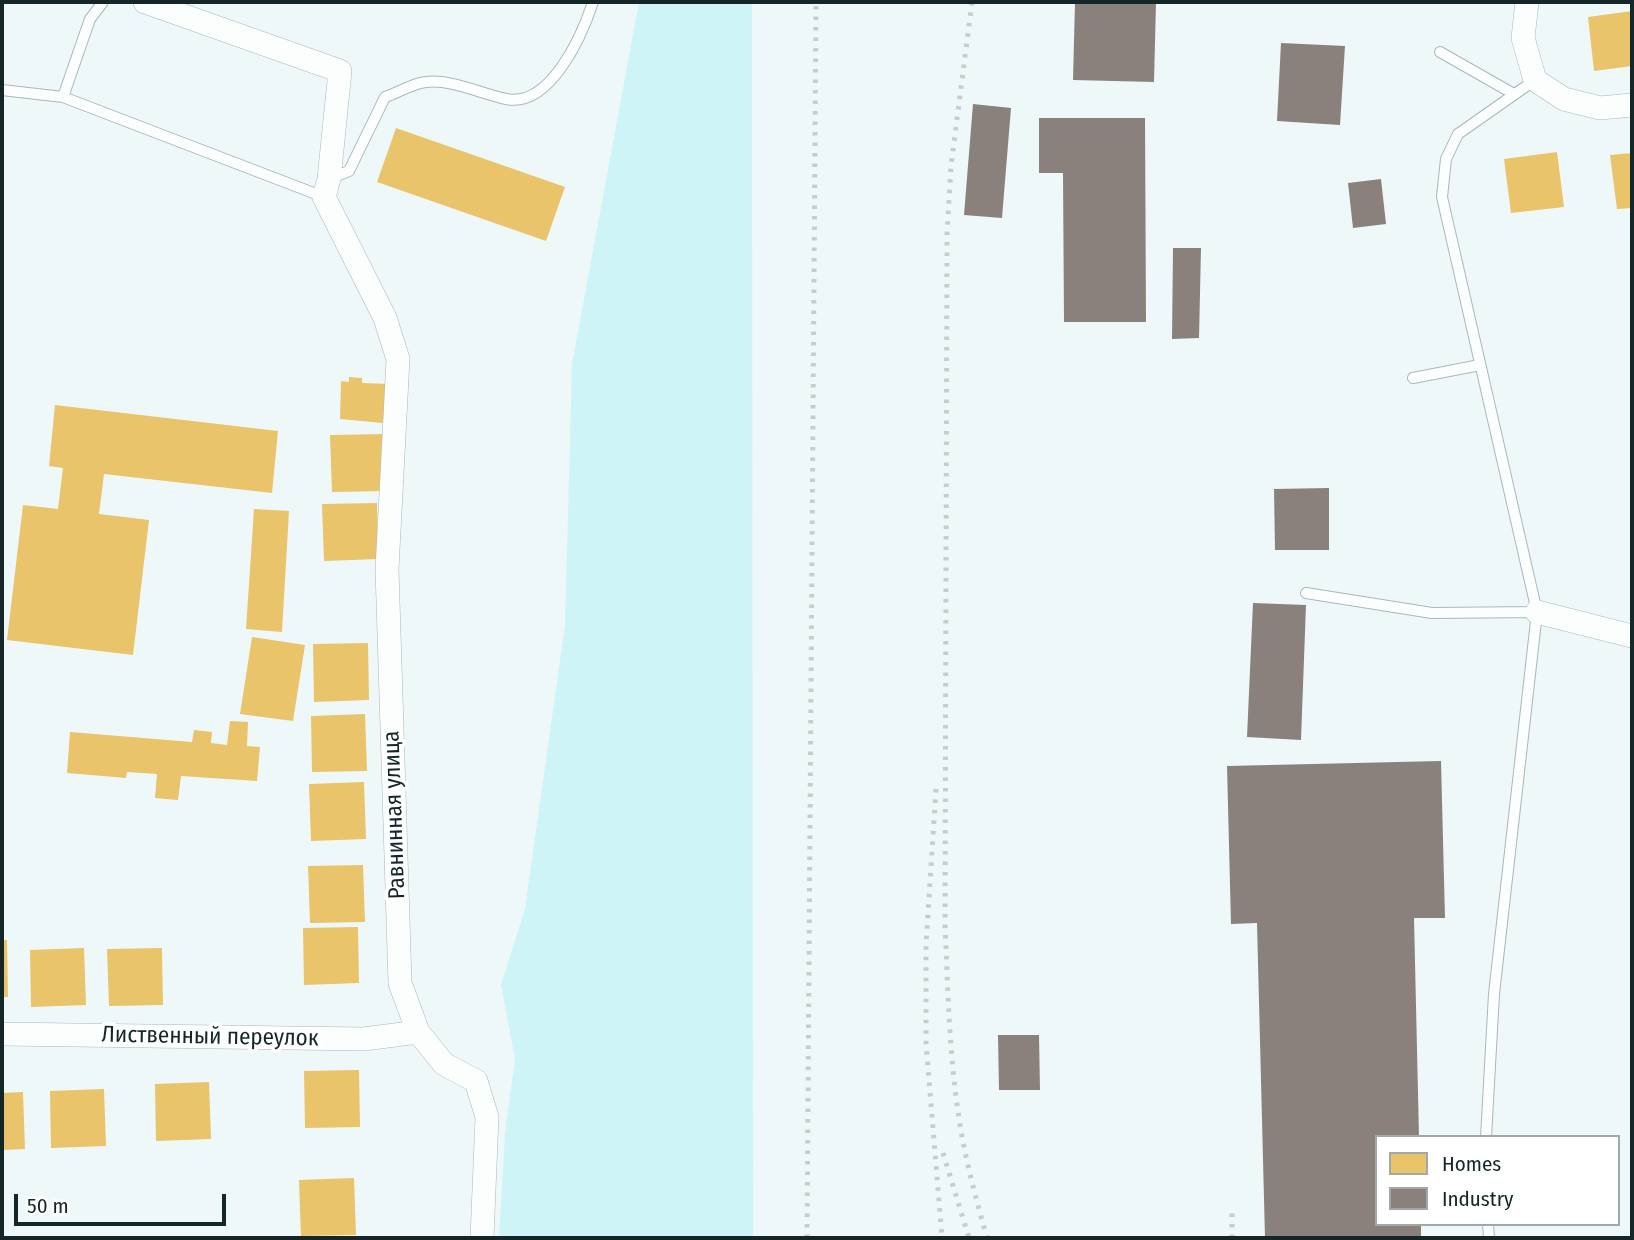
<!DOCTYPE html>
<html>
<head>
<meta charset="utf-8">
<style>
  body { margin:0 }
  #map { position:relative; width:1634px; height:1240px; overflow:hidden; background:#eef8f9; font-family:"Fira Sans Condensed",sans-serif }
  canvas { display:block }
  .frame { position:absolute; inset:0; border:4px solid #142627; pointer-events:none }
  .legend { position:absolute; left:1375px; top:1135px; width:245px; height:91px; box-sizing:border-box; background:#fff; border:2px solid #a1a8a9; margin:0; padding:9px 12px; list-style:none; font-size:21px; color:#142627 }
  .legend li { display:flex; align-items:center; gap:14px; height:35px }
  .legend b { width:35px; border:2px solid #a1a8a9 }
  .scale { position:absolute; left:14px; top:1194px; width:212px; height:32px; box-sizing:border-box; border:4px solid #142627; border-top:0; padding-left:9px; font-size:21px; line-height:24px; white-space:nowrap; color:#142627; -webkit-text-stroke:5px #fff; paint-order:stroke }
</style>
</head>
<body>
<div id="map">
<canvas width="1634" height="1240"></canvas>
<div class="frame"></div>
<ul class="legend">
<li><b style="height:19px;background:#e9c46a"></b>Homes</li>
<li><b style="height:19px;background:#8a817c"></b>Industry</li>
</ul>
<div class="scale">50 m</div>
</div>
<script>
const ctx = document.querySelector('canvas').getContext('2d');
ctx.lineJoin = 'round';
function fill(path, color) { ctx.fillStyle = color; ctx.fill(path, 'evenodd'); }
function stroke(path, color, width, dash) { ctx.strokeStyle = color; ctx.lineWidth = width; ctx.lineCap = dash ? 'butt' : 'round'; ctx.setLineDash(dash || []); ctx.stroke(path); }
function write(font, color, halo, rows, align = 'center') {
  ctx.font = font + ' "Fira Sans Condensed",sans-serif'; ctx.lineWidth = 7; ctx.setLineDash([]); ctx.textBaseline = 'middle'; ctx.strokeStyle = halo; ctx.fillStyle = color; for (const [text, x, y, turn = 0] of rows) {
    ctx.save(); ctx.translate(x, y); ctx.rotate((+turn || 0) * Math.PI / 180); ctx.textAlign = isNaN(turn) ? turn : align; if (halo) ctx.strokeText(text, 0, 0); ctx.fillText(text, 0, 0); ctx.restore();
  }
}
fill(new Path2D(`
  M639,2H752L753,1238H499L505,1134L515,1059L501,985L525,909L565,625L572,364Z`), '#cef4f7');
fill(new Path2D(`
  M1632,11V66L1594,71L1588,17Z
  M396,128L565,187L546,241L377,182Z
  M1557,152L1564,207L1511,213L1504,159Z
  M1632,153V208L1617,209L1610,155Z
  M349,377L362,378V383L389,384L383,423L340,419L341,381L349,382Z
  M55,405L278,431L272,493L104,474L99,514L149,520L133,655L7,640L23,505L58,509L63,468L49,466Z
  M385,434L387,491L332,492L330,435Z
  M377,503L378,559L324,561L322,504Z
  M254,509L289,511L282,632L246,629Z
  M252,637L305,645L293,721L240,714Z
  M368,643L369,700L314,702L313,644Z
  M365,714L367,771L312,772L311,716Z
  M230,721L248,722L247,746L260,747L257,781L181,776L178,800L155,798L157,774L127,772L126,778L67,773L70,732L192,742L194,730L212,732L211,743L227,745Z
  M364,782L366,839L311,841L309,784Z
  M363,865L365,922L310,923L308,866Z
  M358,927L359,983L304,985L303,928Z
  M2,940H7L8,997H2Z
  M84,948L86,1005L31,1007L30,950Z
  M162,948L163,1005L109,1006L107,949Z
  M359,1070L360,1127L305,1128L304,1071Z
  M209,1082L211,1139L156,1141L155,1084Z
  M104,1089L106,1146L51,1148L50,1091Z
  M23,1092L25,1149L2,1150V1093Z
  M354,1178L356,1235L301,1236L299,1180Z`), '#e9c46a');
fill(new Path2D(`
  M1075,2H1156L1154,82L1073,80Z
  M1281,43L1345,46L1340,125L1277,121Z
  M973,104L1011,108L1002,218L964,215Z
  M1039,118H1145L1146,322H1064L1063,173H1039Z
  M1381,179L1386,224L1353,228L1348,183Z
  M1173,248H1201L1199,338L1172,339Z
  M1329,488V550H1275L1274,489Z
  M1253,603L1306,605L1301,740L1247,737Z
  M1441,761L1445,918H1414L1419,1137H1377V1224H1421V1238H1265L1257,923L1231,924L1227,766Z
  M998,1035H1039L1040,1090H999Z`), '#8a817c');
const service = new Path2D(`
  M1440,52L1514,94
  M2,90L63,97L324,197
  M63,97L90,19L103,2
  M329,179L349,171L385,97C398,93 413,83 426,82C452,79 481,94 506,99C550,108 582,36 593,2
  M1413,378L1480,365
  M1306,593L1432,613L1537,612
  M1486,1137L1494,994L1537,612L1442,197L1446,159L1458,134L1535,80
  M1488,1224L1489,1238`);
const minor = new Path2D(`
  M145,2L340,71L329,179L324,197L385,318L398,359L387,569L400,983L418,1032L444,1064L476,1081L487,1117L482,1238
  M1527,2L1523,38L1535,80L1564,99L1600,108L1632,105
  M1537,612L1632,636
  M2,1034L364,1039L418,1032`);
stroke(service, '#abb7b8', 12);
stroke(minor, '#abb7b8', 24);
stroke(service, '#fcfefe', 10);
stroke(minor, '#fcfefe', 23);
stroke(new Path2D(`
  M972,2L951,166L947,234L945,925C948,989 949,1054 959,1118C965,1159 976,1199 987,1238
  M936,789L926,944V1043L942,1238
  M943,1153L969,1238
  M807,1238L816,2
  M1232,1238V1213`), '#c9cccc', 5, [3.5, 7]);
write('23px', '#142627', '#fff', [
  ["Равнинная улица",395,815,-92],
  ["Лиственный переулок",210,1037,1]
]);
</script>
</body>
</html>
